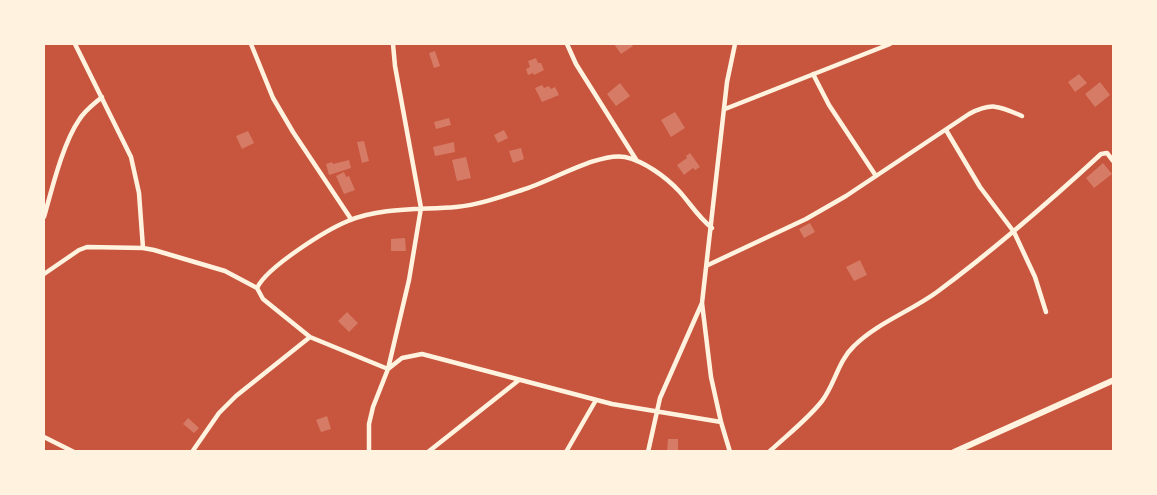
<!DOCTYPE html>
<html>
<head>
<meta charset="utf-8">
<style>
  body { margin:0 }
  #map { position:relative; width:1157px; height:495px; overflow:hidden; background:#c8553d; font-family:Manrope,sans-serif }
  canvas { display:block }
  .frame { position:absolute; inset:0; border:45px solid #fff3e0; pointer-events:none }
</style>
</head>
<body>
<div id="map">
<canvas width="1157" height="495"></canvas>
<div class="frame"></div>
</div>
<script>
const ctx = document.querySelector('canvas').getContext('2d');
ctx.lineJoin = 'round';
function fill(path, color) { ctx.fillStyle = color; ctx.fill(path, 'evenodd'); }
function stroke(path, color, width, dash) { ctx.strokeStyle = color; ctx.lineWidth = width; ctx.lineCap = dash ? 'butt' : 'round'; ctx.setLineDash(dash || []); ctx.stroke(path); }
fill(new Path2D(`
  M614,44H631L633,46L621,54Z
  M435,51L440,66L434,68L429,53Z
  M536,58L538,63H541L544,70L534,75L533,73L528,75L526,69L530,67L528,61Z
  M1079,74L1087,83L1075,92L1068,82Z
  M1100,82L1110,95L1095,107L1085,94Z
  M620,83L630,96L616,106L607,94Z
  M542,85L544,88L549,86L551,89L555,87L559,95L542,102L535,88Z
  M675,112L685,128L671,137L661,120Z
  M449,118L451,125L436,129L434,122Z
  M504,130L508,138L498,143L494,135Z
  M248,131L254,143L242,149L236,136Z
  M364,141L369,161L362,163L357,142Z
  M454,142L455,152L435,156L433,147Z
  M521,148L524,159L513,163L509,151Z
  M690,153L700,167L695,170L693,168L684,175L677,165L687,158L686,156Z
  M466,157L471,178L457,181L452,160Z
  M349,160L351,168L329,175L326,164L332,162L333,164Z
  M1103,163L1112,174L1094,188L1086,178Z
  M344,172L346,177L349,176L355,190L344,194L336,176Z
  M810,223L815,232L804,238L799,229Z
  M405,238L406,251H391V239Z
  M860,260L867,275L854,281L846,267Z
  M347,312L358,323L349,332L338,321Z
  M327,416L331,429L321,432L316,420Z
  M188,418L199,428L194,433L183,424Z
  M668,439H678V452H667Z`), '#d67c66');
stroke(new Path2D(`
  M75,44L131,157L139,193L143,248
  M251,44L273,98L293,132L351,219
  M567,44L576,64L637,161
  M813,74L829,105L876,176
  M725,109L890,44
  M946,130L980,187L1014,232L1035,277L1046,312
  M44,217C52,189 63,143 79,120C85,110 94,104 102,97
  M712,228C698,217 690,203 679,191C666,177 644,161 625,157C598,152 550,182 522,190C501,197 478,205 456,207C421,210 381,207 348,221C326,230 267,267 257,288L263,299L310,337L388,369L402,358L422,354L612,404L721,422
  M708,265L806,219L846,196L969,114C992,102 999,106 1022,116
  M44,274L79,250L87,247L143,248L154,250L225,271L257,288
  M44,437L74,452
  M192,452L219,413L236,396L310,337
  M369,452V424L373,407L388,369L409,280L421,208L395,66L393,44
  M428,452L519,380
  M566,452L596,400
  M648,452L660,398L702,303
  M730,452L721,422L711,377L702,303L727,82L735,44
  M769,452C787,435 807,420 822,401C835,384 838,361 854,346C877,323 911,311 937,292C995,249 1048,203 1101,154L1107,153L1114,162`), '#fff3e0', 4.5);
stroke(new Path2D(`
  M954,452L1114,380`), '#fff3e0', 6);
</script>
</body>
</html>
